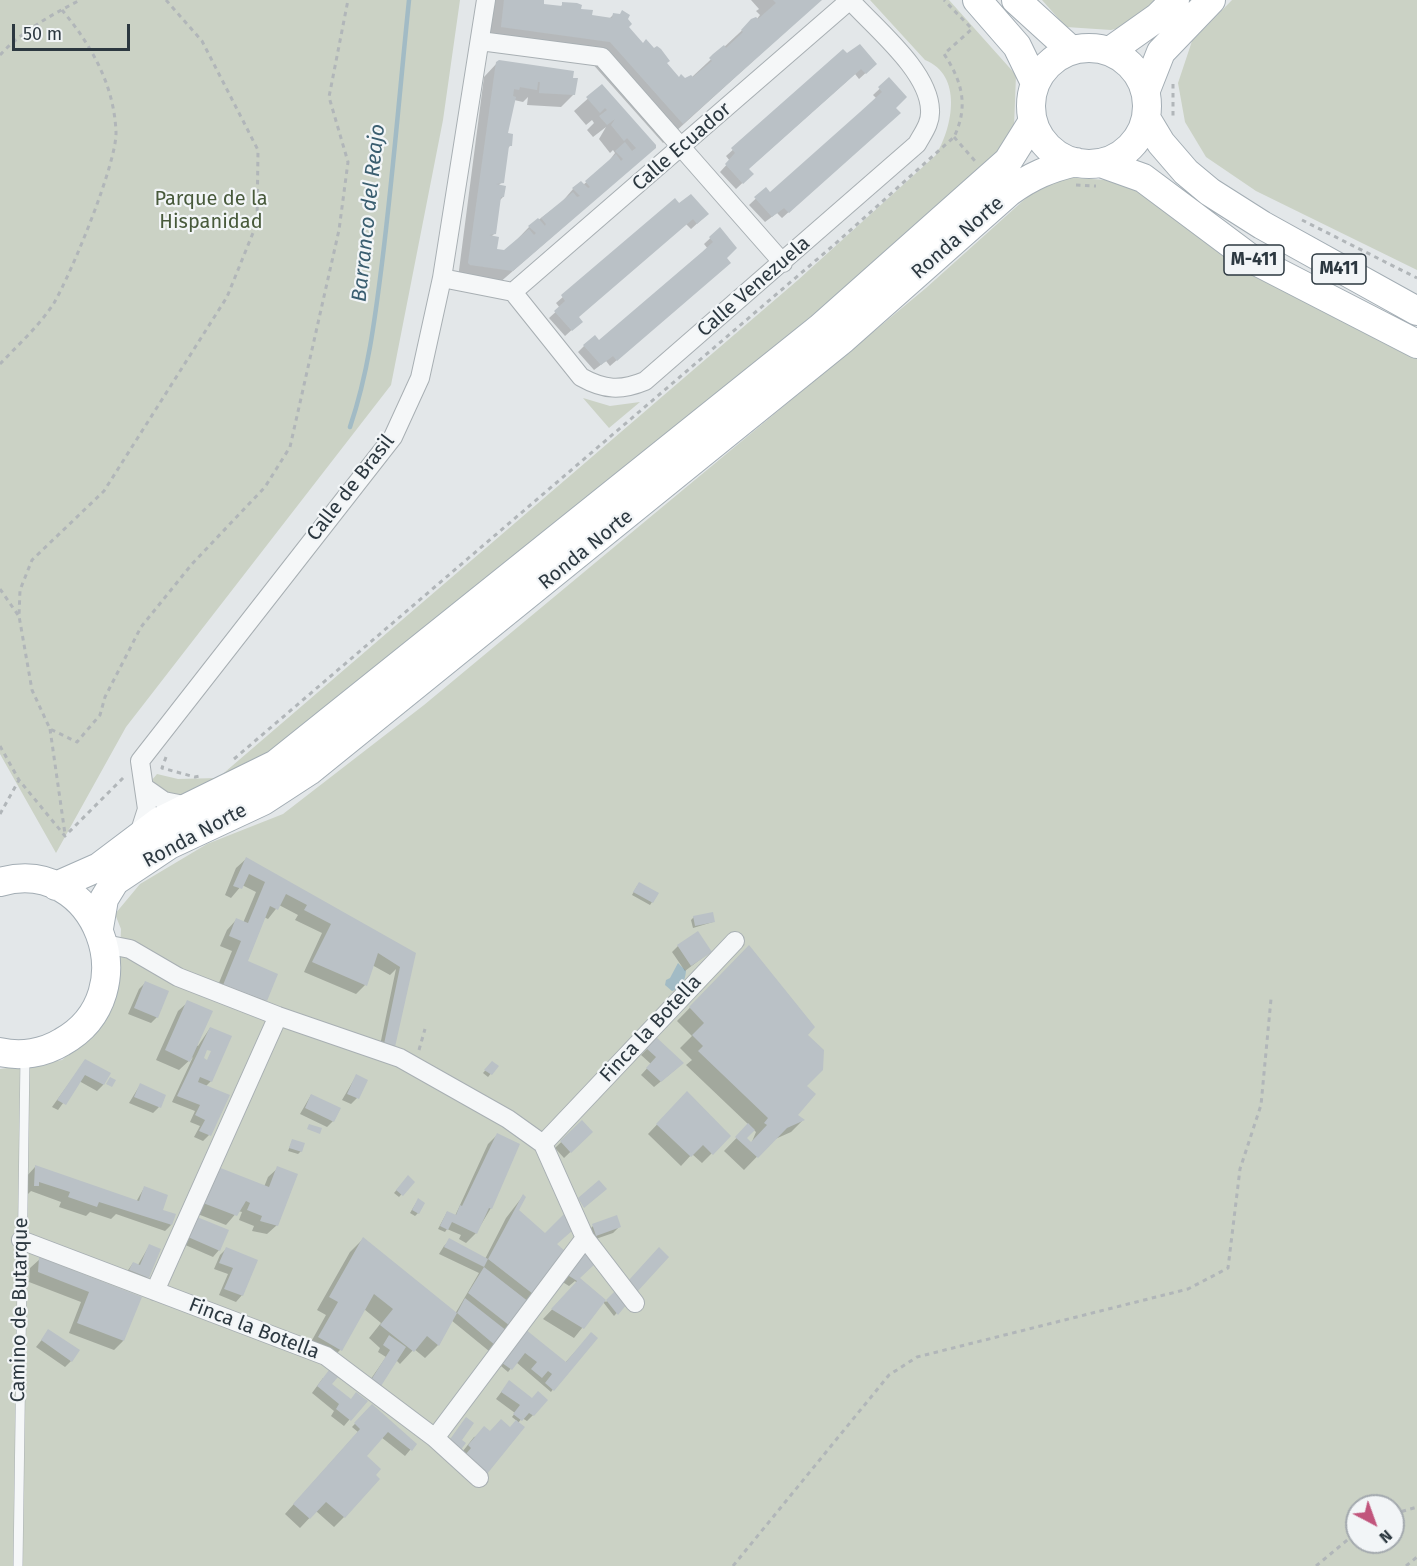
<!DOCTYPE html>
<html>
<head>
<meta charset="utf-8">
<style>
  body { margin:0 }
  #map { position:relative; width:1417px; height:1566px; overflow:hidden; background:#e3e7e9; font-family:"Fira Sans",sans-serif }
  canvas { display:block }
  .north { position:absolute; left:1345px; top:1494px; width:60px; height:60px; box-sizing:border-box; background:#f2f5f7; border:2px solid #a3a9ae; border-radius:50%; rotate:139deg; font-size:16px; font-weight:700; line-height:24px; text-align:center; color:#2c3840 }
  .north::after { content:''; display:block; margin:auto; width:21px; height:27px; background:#c1557c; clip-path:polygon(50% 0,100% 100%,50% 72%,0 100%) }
  .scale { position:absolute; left:12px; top:24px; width:118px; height:27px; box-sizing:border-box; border:3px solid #2c3840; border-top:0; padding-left:8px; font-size:18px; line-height:21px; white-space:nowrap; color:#2c3840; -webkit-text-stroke:4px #f2f5f7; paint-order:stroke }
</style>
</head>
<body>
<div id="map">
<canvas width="1417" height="1566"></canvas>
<div class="north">N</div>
<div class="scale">50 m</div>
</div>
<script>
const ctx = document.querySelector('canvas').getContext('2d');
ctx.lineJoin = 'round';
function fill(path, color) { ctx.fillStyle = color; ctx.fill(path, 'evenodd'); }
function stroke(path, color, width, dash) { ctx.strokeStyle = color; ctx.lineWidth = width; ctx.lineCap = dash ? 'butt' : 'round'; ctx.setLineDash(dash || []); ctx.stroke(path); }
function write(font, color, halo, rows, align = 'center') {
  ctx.font = font + ' "Fira Sans",sans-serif'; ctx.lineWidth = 4.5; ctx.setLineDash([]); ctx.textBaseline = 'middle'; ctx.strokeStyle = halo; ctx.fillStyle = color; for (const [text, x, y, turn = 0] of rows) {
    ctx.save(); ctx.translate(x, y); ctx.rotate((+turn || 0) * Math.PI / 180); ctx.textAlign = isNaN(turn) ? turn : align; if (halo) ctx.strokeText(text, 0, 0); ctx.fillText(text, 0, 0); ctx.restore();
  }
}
fill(new Path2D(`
  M0,0H460L443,120L391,385L126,727L56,853L0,754Z
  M870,0H949L1016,75L1014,127L999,153L845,289L269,755L182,796C169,795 159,791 152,780L157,774L178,779L218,778L798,280L936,155C953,127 963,75 925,60Z
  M1042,0H1158L1127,26L1111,30L1066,27Z
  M1232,0H1417V270L1256,191L1206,157L1185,122L1178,83L1192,41Z
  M1063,177L1120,181L1417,356V1566H0V1069L62,1060L107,1017L119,979L121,929L115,914L140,884L207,844L283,814L424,705L926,288L1045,181ZM1357,1506H1393V1542H1357Z
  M583,398L610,406L640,402L609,428Z`), '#cbd2c5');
fill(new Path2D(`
  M678,963L686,971C685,981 682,988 672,991L665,985L666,980L670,978Z`), '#a2bbc5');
fill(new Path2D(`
  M488,0H541L542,5L560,7L563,4L590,16L609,19L613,15L642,45L665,63L678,79L684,80L692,77L752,21L756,20L760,15L756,11L759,9L751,0H820L663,143L590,61L482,46Z
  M843,51L869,70L859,79L855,74L748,169L752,174L736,189L720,172L730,161L726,156Z
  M497,63L574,94L561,107L527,105L528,97L523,102L514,100L506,135L510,146L507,149L502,182L498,186L503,197L500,200L495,233L491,237L495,250L505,252L529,227L561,203L573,189L581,183L583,185L605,166L615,153L613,150L610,153L599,139L606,127L593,137L587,130L594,123L592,120L586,125L574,111L602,86L655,147L498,284L458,278L484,77Z
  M889,80L894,108L893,119L782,218L777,213L765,222L749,205L765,190L770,195L877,99L873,95Z
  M675,200L701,220L691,229L686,224L577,317L575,327L565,336L549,318L560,308L556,303Z
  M720,229L725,258L723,269L610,366L606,361L594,370L578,352L584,346L599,342L708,249L704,244Z
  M246,859L409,952L394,1046L379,1050L396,969L390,975L372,965L365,985L356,994L304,972L322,933L295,920L298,915L279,905L268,919L264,917L246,962L266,1000L260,1006L214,995L232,951L220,946L227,930L236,920L243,923L256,892L242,885L231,898L225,895L236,868Z
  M637,886L652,902L650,905L632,895Z
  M694,917L713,922L693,928L691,920Z
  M678,946L710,952L685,971L672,952Z
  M749,947L806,1035L805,1086L796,1115L803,1120L791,1132L773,1140L744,1170L724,1151L749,1125L686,1065L692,1060L680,1048L692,1036L677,1021ZM753,1129L756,1132L751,1144L745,1138Z
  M145,983L157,1017L151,1023L128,1014L139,989Z
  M188,1002L196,1045L198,1046L210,1028L230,1037L211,1081L205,1087L228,1096L209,1135L203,1141L194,1137L200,1126L190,1122L195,1111L172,1102L193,1057L179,1070L156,1060L178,1011ZM207,1047L213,1050L208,1062L202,1059Z
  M657,1039L676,1069L654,1087L641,1075L651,1064L641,1055Z
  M85,1061L109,1073L103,1085L97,1091L79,1081L58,1110L52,1107Z
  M492,1063L497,1066L488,1077L483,1073Z
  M356,1076L357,1098L351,1104L342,1100Z
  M140,1085L159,1107L153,1113L129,1103Z
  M687,1093L729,1136L702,1163L692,1154L681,1166L648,1134Z
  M311,1095L333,1121L327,1127L300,1114Z
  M582,1122L591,1132L564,1158L555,1148Z
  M497,1135L491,1208L476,1233L466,1243L459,1239L461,1235L447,1229L445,1232L438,1229L447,1212L455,1216L488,1144Z
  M292,1141L301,1151L298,1154L288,1151Z
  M35,1167L136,1202L144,1188L171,1225L165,1231L116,1214L111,1219L90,1212L86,1216L59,1207L61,1202L31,1191L27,1195L26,1177Z
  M278,1168L277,1225L267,1234L252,1231L254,1226L239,1220L242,1212L238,1211L226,1225L195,1213L208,1179L264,1187L268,1177Z
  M408,1177L413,1182L399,1197L394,1193Z
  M523,1196L517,1210L555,1244L532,1293L489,1351L451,1320L438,1345L425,1358L414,1349L400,1364L396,1360L366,1386L386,1357L378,1352L380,1348L369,1338L381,1323L364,1309L340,1350L327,1363L306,1351L326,1315L317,1310L350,1252L363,1239L455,1314L479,1273L439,1254L444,1246L450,1240L485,1259L506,1218Z
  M416,1203L418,1213L415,1216L410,1213Z
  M192,1225L219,1250L213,1257L183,1244Z
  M593,1226L619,1227L613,1233L590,1241L587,1232Z
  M149,1246L148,1277L142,1283L124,1276L133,1263L138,1265Z
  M226,1249L256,1261L242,1295L236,1302L219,1295L228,1274L214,1269L220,1255Z
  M578,1258V1278L606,1302L616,1292L625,1304L614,1316L603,1302L574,1338L543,1319L577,1283L575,1281L569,1286L561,1281Z
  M40,1259L140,1298L123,1341L114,1350L69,1333L81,1302L29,1282L30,1268Z
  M49,1331L71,1361L65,1367L36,1347Z
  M591,1334L551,1392L516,1362L508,1372L501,1366L516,1341L565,1363Z
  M323,1378L350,1400L365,1401L344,1426L331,1416L334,1411L312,1393Z
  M509,1382L533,1415L527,1421L522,1418L518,1423L486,1472L463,1451L474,1437L510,1428L517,1421L512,1417L515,1413L496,1399Z
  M372,1406L415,1444L405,1456L381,1437L365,1456L378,1479L344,1517L334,1527L316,1511L300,1528L285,1514L358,1432L352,1427Z`), '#0003');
stroke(new Path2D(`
  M350,427C368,374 375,319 382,263C393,175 400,88 409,0`), '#a2bbc5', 4.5);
fill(new Path2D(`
  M504,0H544V4L562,6V2L577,3L582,5L581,9L593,10L592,15L612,18L613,13L620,14L622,10L630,15L628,19L632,24L629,27L643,43L646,39L654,48L657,46L661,49L670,61L667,63L679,77L681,74L685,78L691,75L693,77L712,61L709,58L713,54L724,45L726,48L743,32L741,30L751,19L756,17L758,19L776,3L773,0H822L683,124L610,42L501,27Z
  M860,44L877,64L866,74L861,69L749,169L754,174L743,184L725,164L735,153L731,148L843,49L847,53Z
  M499,60L574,71L573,78H578L575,95L539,93L540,82H538L537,90L520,87L519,90L514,89L513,96L516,97L508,133L513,134L512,146H509L504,183L496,184L506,186L504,197H501L496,234L489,235L499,237L497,249L504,250L529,229L534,235L536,233L528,226L538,218L545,226L546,224L541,218L573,192L577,197L580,196L572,188L581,181L588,188L590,187L585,181L616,154L621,161L623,159L615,151L625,142L632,151L636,148L627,138L624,141L611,125L615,119L607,125L599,116L607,110L605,108L600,113L586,97L602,84L656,145V148L513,271L470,265L468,263L496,62Z
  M889,77L907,97L896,108L901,113L789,213L784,208L772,217L754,197L766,187L770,192L860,112L882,92L878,87Z
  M691,194L709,214L697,224L693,219L579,317L583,322L572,331L554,311L565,301L561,295L675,198L679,203Z
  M720,227L737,248L727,258L731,263L617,361L613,356L601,365L583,345L595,335L599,340L702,252L713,242L709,237Z
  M246,857L416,953L395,1047L384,1044L400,967L378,953L367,986L312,962L331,924L304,910L307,905L286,894L278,910L270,906L248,961L278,974L267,1001L223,985L241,941L229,936L236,918L248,923L265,882L249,874L242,889L233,886Z
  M639,882L659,893L653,903L633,892Z
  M713,912L715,922L695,926L693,916Z
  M698,931L712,952L691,966L677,945Z
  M749,945L815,1027L808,1035L824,1050L823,1070L807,1086L816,1094L798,1115L805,1120L787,1128L758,1158L735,1137L748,1123L755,1130L747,1138L751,1142L767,1125L764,1123L768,1118L698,1051L703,1046L692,1035L704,1023L689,1007Z
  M145,981L169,991L158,1018L134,1008Z
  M187,1000L213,1011L190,1062L165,1050Z
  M210,1027L232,1036L212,1082L200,1077L198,1082L230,1095L211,1136L199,1131L205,1120L195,1115L200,1105L177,1096ZM207,1050L211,1051L207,1060L204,1058Z
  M656,1037L684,1063L661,1082L646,1068L656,1057L646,1048Z
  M85,1059L111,1073L104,1085L85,1075L66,1105L57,1100Z
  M492,1061L499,1066L492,1075L484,1070Z
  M356,1074L368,1080L359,1099L347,1094Z
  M110,1077L116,1080L112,1087L106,1084Z
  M140,1083L166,1095L161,1108L134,1097Z
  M687,1091L731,1136L713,1155L703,1145L691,1157L656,1124Z
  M311,1094L341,1108L334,1122L305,1108Z
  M582,1120L593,1132L571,1153L560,1141Z
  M309,1124L322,1128L320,1134L307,1129Z
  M497,1133L520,1144L492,1209L489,1208L477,1234L452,1222L448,1230L440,1226L447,1211L456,1215L460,1205L462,1206Z
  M292,1139L305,1143L302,1152L289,1148Z
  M35,1165L139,1201L144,1186L168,1195L163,1210L176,1214L172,1225L99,1202L97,1207L68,1197L70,1192L39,1182V1186H34Z
  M277,1166L298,1174L278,1226L260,1221L262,1216L247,1210L250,1203L246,1201L237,1216L203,1203L218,1167L269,1187Z
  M408,1175L415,1182L403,1196L396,1190Z
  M599,1180L607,1189L584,1208L578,1198Z
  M523,1194L526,1197L519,1210L545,1233L565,1213L573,1230L557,1244L565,1251L533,1294L488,1259Z
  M418,1198L425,1203L419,1214L412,1210Z
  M617,1215L621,1227L596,1236L592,1224Z
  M197,1217L229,1230L220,1251L188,1237Z
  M363,1237L457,1313L439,1346L427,1336L414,1352L380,1325L393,1309L374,1294L342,1351L318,1337L338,1302L329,1297Z
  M449,1238L488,1259L484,1267L444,1247Z
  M149,1244L161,1249L149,1278L129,1270L133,1262L140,1265Z
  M226,1247L258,1260L243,1296L224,1289L233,1268L219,1263Z
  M659,1247L669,1257L637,1292L629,1280Z
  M583,1250L595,1264L580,1278L606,1300L616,1290L627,1304L618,1315L606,1300L584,1329L551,1309L577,1281L566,1274Z
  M39,1257L142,1297L124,1341L77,1323L89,1292L38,1272Z
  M484,1267L529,1302L510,1326L468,1293Z
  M465,1298L507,1331L496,1346L457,1313Z
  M48,1329L80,1350L72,1362L41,1340Z
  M525,1329L566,1362L591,1332L598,1338L554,1391L545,1383L552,1374L548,1371L542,1378L531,1369L537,1362L525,1353L512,1370L502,1363Z
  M389,1335L406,1347L381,1386L371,1380L390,1350L383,1345Z
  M329,1370L338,1377L332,1384L351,1399L356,1392L368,1401L351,1421L336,1409L339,1404L317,1386Z
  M509,1380L532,1398L538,1391L548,1400L534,1416L529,1413L522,1421L513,1414L520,1405L501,1392Z
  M372,1404L417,1444L412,1451L388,1432L367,1456L381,1469L376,1475L380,1479L345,1518L326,1502L310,1519L293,1504L360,1429L354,1423Z
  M466,1417L474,1423L462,1440L466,1443L460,1451L448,1442Z
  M501,1419L510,1427L516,1420L525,1427L487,1474L465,1455L471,1448L468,1445L484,1426L490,1431Z`), '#bac1c6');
const lane = new Path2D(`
  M18,1566L25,1057`);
const street = new Path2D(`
  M480,41L602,57L783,263
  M442,278L513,292L581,377C604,390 621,391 645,381L917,144C923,133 931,123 930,110C929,71 875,28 850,0
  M513,292L850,0
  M144,787L164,801L189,806
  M138,837L147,809L140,761L393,437L420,378L442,278L486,0
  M105,944L130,949L178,977L278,1016L400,1058L508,1119L543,1144L585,1238L635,1303
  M543,1144L735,941
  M21,1240L326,1356L435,1438L479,1478
  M155,1291L278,1016
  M435,1438L585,1238`);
const primary = new Path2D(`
  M977,0L1017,46L1035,83
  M1016,0L1071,50
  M1031 106a58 58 0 1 1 116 0a58 58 0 1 1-116 0Z
  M1110,51L1158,17L1175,0
  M1146,90L1161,52L1211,0
  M1146,118L1161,143L1186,172L1210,192L1262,225L1417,311
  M1101,163L1143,178L1250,258L1417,344
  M0,882C96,854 149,994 62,1042C44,1053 21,1057 0,1052
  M56,886L99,867L160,821L276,764L820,328L1008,161L1033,121
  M99,928L104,899L115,881L169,845L263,801L309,771L843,339L1009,192C1031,176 1050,168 1076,162`);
stroke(lane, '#a8afb3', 10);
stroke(street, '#a8afb3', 20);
stroke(primary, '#a3adb4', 30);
stroke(new Path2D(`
  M166,0L202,41L258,150L257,223L227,297L104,491L32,560L20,590L19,616L32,690L50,729L77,742L100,715L105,697L141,627L192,564L265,487L290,447L339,230L348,162L329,97L348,0
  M0,55C23,30 50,16 80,0
  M1173,84V120
  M954,137L975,161
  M1076,185L1096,186
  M1302,220L1417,278
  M0,364C18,345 40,325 54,303C71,274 117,163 116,132C114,84 91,45 62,10
  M0,589L18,615
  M50,729L65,834
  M0,746L19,780L65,836L126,775
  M166,757L162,768L195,777L200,776
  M234,759L835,244L954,137C969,106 962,81 944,54L972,29L944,0
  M0,814L19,780
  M419,1050L425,1029
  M1393,1514L1417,1507
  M733,1566L889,1375L917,1357L1188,1289L1228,1268L1240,1169L1261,1105L1271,999
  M1316,1566L1357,1532
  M1406,1566L1417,1557`), '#b1b6b9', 3, [4.5, 4.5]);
stroke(lane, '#f5f7f8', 9);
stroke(street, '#f5f7f8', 18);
stroke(primary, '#fff', 28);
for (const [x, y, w] of [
  [1254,260,60],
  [1339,269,54]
]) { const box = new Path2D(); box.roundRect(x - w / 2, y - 15, w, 30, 4.5); ctx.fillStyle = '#f2f5f7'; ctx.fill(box); stroke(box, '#2c3840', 1.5); }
write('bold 18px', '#2c3840', null, [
  ["M-411",1254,260],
  ["M411",1339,269]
]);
write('20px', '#2c3840', '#f2f5f7', [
  ["Calle Ecuador",682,147,-41],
  ["Ronda Norte",958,238,-41],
  ["Calle Venezuela",754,287,-41],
  ["Calle de Brasil",351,488,-52],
  ["Ronda Norte",586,550,-39],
  ["Ronda Norte",195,836,-28],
  ["Finca la Botella",651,1029,-47],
  ["Camino de Butarque",20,1310,-89],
  ["Finca la Botella",254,1329,21]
]);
write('20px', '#485a3b', '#f2f5f7', [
  ["Parque de la",211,199],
  ["Hispanidad",211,222]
]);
write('italic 21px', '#3a5e70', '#f2f5f7', [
  ["Barranco del Reajo",369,213,-84]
]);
</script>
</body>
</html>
